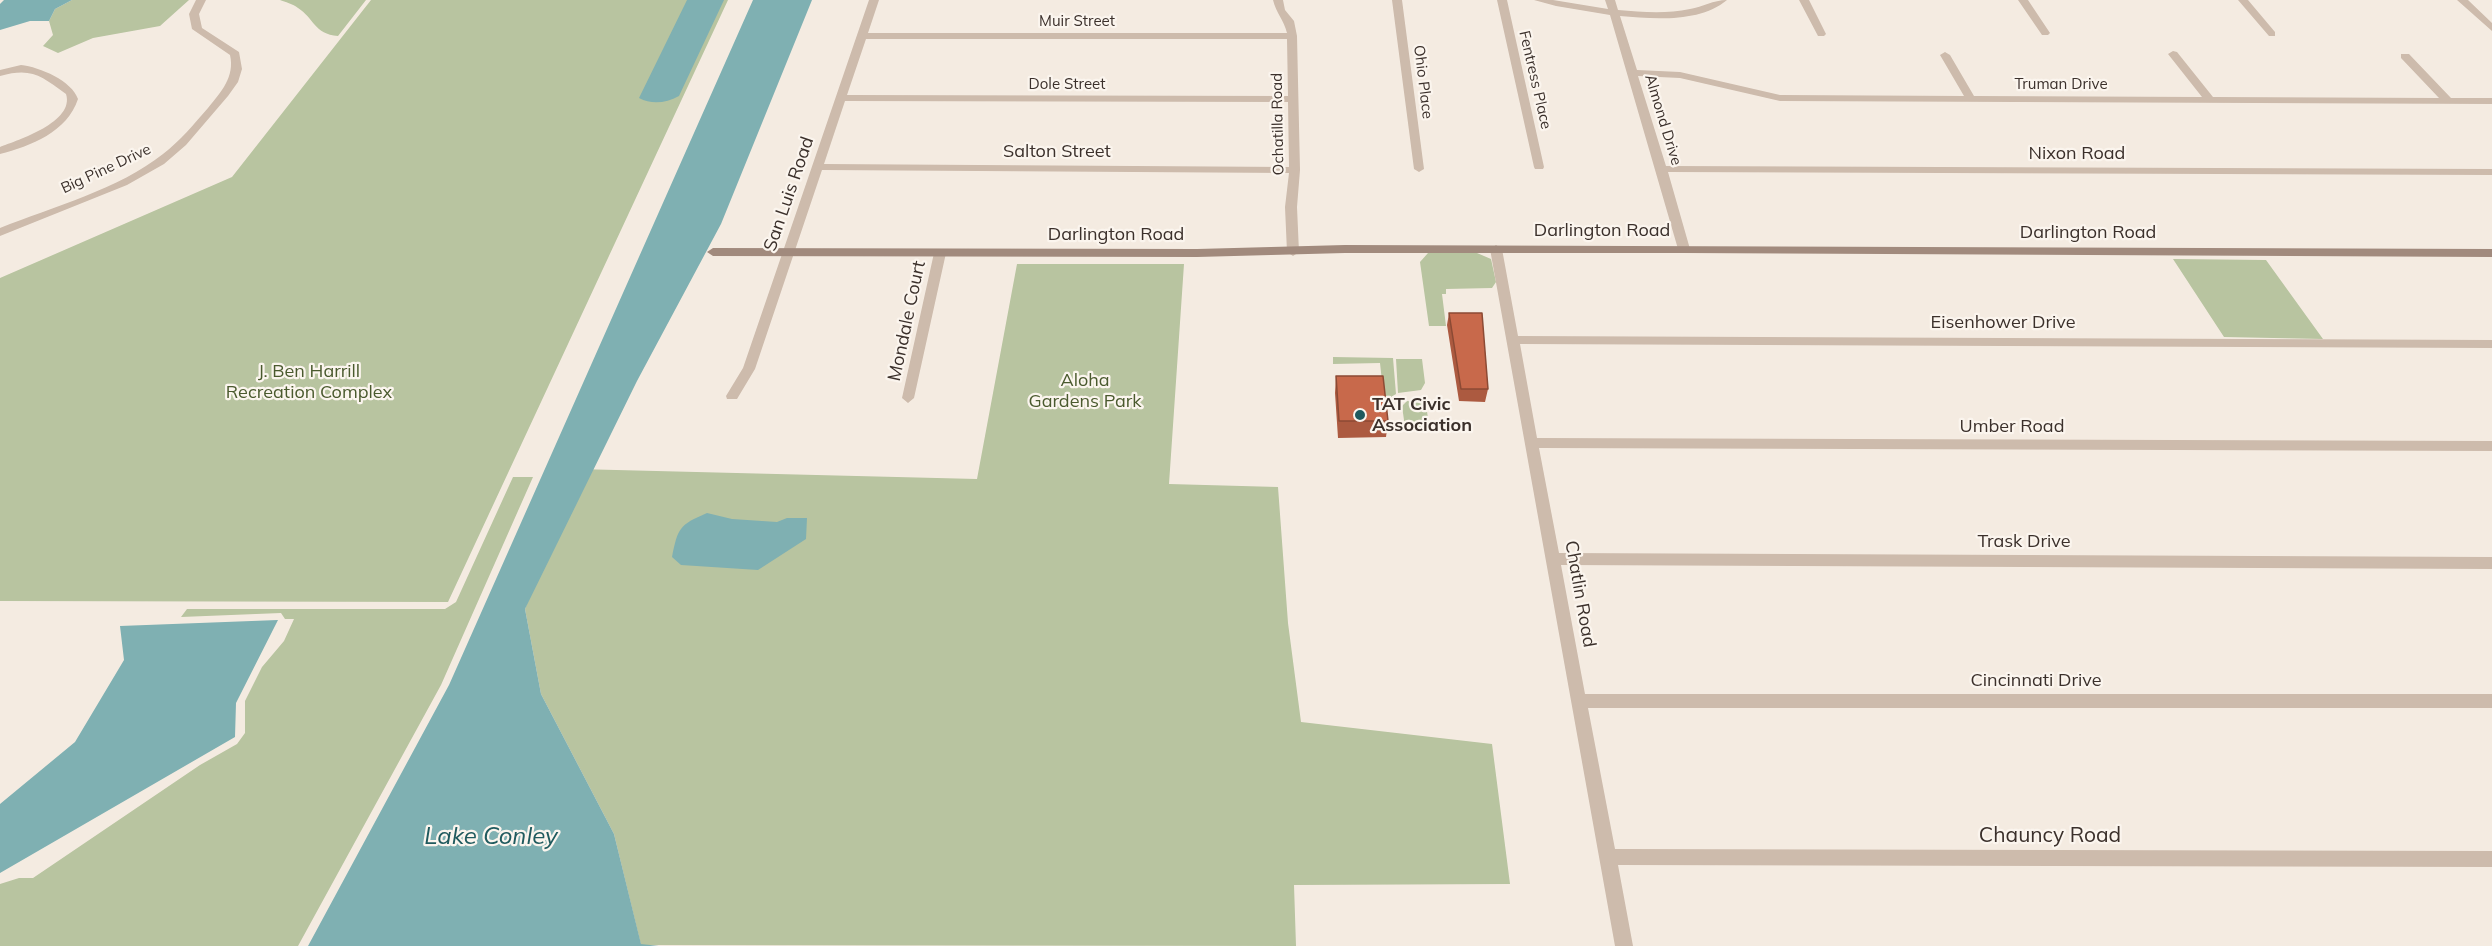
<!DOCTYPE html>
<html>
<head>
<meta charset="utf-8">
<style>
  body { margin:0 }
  canvas { display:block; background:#f4ebe1 }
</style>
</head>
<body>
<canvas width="2492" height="946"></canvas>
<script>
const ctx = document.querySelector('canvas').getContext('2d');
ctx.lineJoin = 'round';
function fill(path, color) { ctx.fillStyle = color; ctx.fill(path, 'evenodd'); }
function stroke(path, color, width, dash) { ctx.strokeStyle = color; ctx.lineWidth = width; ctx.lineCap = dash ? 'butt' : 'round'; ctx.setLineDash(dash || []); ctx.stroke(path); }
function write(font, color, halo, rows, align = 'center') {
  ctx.font = font + ' Mulish,sans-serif'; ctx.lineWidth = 4.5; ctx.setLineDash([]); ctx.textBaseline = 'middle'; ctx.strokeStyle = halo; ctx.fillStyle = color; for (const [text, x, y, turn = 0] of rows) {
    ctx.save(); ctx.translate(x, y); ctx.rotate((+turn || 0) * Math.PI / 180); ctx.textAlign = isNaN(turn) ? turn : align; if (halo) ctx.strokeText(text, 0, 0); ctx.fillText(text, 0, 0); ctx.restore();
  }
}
fill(new Path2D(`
  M72,0H189L160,26L93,38L58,53L43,46L53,35L49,21L55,9Z
  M280,0H366L338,36C314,34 314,18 298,8C293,4 285,2 280,0Z
  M371,0H728L448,602L0,601V278L232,177Z
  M1428,253H1477L1491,259L1496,282L1492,288L1446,289V294H1442L1446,326H1429L1420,262Z
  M2173,259L2266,260L2323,339L2224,337Z
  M1017,264H1184L1169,484L1278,487L1288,623L1301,722L1492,744L1510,884L1294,885L1296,946L641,945L614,834L541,694L525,609L576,469L977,479Z
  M1333,357L1393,358L1396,394L1391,397L1388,409H1385L1380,363L1333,364Z
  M1396,359H1422L1425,383L1421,390L1398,393Z
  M1407,401L1426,404L1429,426L1421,429L1405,427L1402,406Z
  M513,477H533L441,685L298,946H0V884L19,878H33L200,765L237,744L245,733V701L262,667L284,641L294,619H285L281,613L181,617L187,609H445L456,602Z`), '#b8c4a0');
fill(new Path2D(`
  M4,0H72L55,9L49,21H30L0,30V4Z
  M687,0H724L679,96C666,103 652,105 639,98Z
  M753,0H812L721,224L637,381L525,609L541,694L614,834L641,944L659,946H308L449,685Z
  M707,513L732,519L777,522L787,518H807L806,539L758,570L681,565L672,557C678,528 679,525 707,513Z
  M278,620L236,703L235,737L0,873V804L75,742L124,660L120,626Z`), '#7fb0b2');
fill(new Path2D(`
  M196,0H206L199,14L202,28L239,52L242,69L238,82L228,96L186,145L164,164L127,185L0,236V228C53,207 119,189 163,154C180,141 194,124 208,108C221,92 235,77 230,55L192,29L189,14Z
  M869,0H879L868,33H1287C1284,20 1276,13 1273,0H1283L1285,10L1294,21L1297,36L1300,170L1297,207L1299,252L1293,256L1287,252L1285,207L1289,173L822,170L755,369L737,399H727L726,396L743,368ZM866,39H1287L1288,96L847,95ZM845,101L1288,102L1289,167L824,164Z
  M1392,0H1402L1424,169L1419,172L1414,169Z
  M1497,0H1507L1544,167L1543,169H1535L1534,167Z
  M1534,0H1553L1608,9L1605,0H1615L1618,10C1642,12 1666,14 1690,9C1703,7 1713,0 1727,0C1700,23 1653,19 1620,16L1637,70L1680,72L1780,95L1964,96L1940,55L1945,52L1950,55L1974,96L2202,97L2168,54L2173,51L2177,52L2213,97L2439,98L2401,58V54H2409L2451,98H2492V104L1780,101L1680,78L1638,76L1666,166L2492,169V175L1668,172L1690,249L1684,253L1678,249L1610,15L1556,6Z
  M1799,0H1809L1826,34L1824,36H1818Z
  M2018,0H2028L2050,33L2048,35H2042Z
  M2238,0H2248L2275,32V36H2269Z
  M2457,0H2468L2492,23V31Z
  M21,65C40,67 72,81 78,99C67,132 31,146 0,154V147C18,140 75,122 66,94C41,76 32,67 0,76V70Z
  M1496,245L1502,249L1518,336L2492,340V348L1520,344L1537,438L2492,441V451L1539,448L1559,553L2492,557V569L1561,565L1585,694H2492V708H1588L1615,849L2492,851V867L1618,865L1633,946H1615L1490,249Z
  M940,249L946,253L914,398L908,403L902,398L934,253Z`), '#cdbbac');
fill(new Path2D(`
  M1345,245L2492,249V257L1684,253H1345L1197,257L713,256L707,252L713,248L1197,249Z`), '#a18a7d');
fill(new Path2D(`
  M1449,313L1488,389L1485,402L1459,401L1447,325Z
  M1336,376L1388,421L1386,437L1338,438L1335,393Z`), '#ac5a40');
const building = new Path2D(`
  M1449,313H1482L1488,389H1461Z
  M1336,376H1383L1388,421H1339Z`);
fill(building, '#c8694b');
stroke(building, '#8c4a34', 1.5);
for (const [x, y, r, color] of [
  [1360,415,6,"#1f5a5e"]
]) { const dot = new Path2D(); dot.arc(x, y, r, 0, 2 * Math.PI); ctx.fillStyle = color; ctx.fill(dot); stroke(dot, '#fbf5ee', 2); }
write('15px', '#3b302b', '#fbf5ee', [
  ["Muir Street",1077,21],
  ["Fentress Place",1535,80,77],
  ["Ohio Place",1423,82,83],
  ["Dole Street",1067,84],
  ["Truman Drive",2061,84],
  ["Almond Drive",1663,120,73],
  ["Ochatilla Road",1278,124,-91],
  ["Big Pine Drive",106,169,-25]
]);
write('18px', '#3b302b', '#fbf5ee', [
  ["Salton Street",1057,152],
  ["Nixon Road",2077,154],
  ["San Luis Road",789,194,-71],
  ["Darlington Road",1602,231],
  ["Darlington Road",2088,233],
  ["Darlington Road",1116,235],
  ["Mondale Court",907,321,-78],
  ["Eisenhower Drive",2003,323],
  ["Umber Road",2012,427],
  ["Trask Drive",2024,542],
  ["Chatlin Road",1580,594,80],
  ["Cincinnati Drive",2036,681]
]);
write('18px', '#4a5a2e', '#fbf5ee', [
  ["J. Ben Harrill",309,372],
  ["Recreation Complex",309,393],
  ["Aloha",1085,381],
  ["Gardens Park",1085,402]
]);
write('bold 18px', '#3b302b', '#fbf5ee', [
  ["TAT Civic",1372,405],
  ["Association",1372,426]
], 'left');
write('21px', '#3b302b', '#fbf5ee', [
  ["Chauncy Road",2050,836]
]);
write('italic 24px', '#1f5a5e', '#fbf5ee', [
  ["Lake Conley",491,837]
]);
</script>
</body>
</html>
